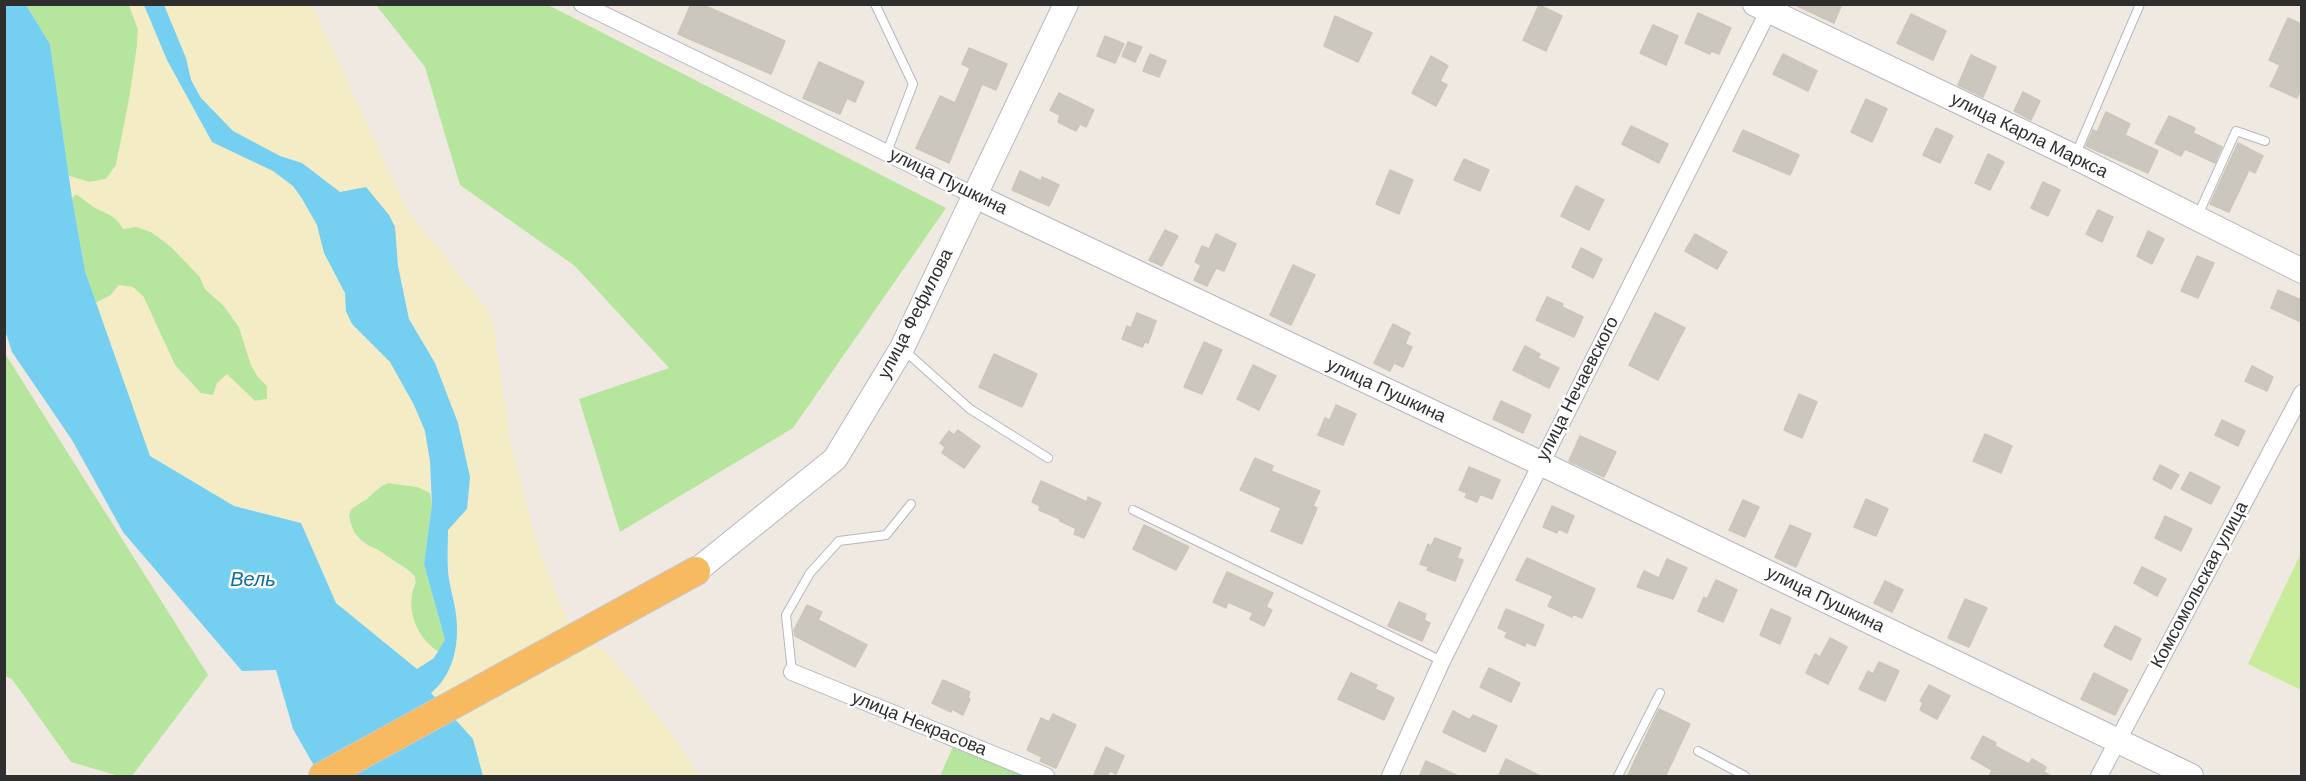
<!DOCTYPE html>
<html>
<head>
<meta charset="utf-8">
<style>
  body { margin:0 }
  #map { position:relative; width:2306px; height:781px; overflow:hidden; background:#efe9e1; font-family:Arial,sans-serif }
  canvas { display:block }
  .frame { position:absolute; inset:0; border:6px solid #2e2e2e; pointer-events:none }
</style>
</head>
<body>
<div id="map">
<canvas width="2306" height="781"></canvas>
<div class="frame"></div>
</div>
<script>
const ctx = document.querySelector('canvas').getContext('2d');
ctx.lineJoin = 'round';
function fill(path, color) { ctx.fillStyle = color; ctx.fill(path, 'evenodd'); }
function stroke(path, color, width, dash) { ctx.strokeStyle = color; ctx.lineWidth = width; ctx.lineCap = dash ? 'butt' : 'round'; ctx.setLineDash(dash || []); ctx.stroke(path); }
function write(font, color, halo, rows, align = 'center') {
  ctx.font = font + ' Arial,sans-serif'; ctx.lineWidth = 5; ctx.setLineDash([]); ctx.textBaseline = 'middle'; ctx.strokeStyle = halo; ctx.fillStyle = color; for (const [text, x, y, turn = 0] of rows) {
    ctx.save(); ctx.translate(x, y); ctx.rotate((+turn || 0) * Math.PI / 180); ctx.textAlign = isNaN(turn) ? turn : align; if (halo) ctx.strokeText(text, 0, 0); ctx.fillText(text, 0, 0); ctx.restore();
  }
}
fill(new Path2D(`
  M26,5H129L138,29L137,46L130,99L116,165L106,179L89,182L69,176L50,44Z
  M376,5H548L946,208L793,428L620,532L579,399L669,368L575,266L460,185L425,67Z
  M76,194L93,206L151,232L174,249L200,277L205,289L224,306L239,327L251,365L258,377L267,386V399L255,401L227,375L213,396L201,393L175,365L143,296L119,285L111,295L96,303L85,271L72,198Z
  M4,352L208,675L132,776H119L71,762L12,679L5,676Z
  M388,483L418,487L430,493L432,504L424,564L445,640L439,652C416,638 404,607 416,582C414,578 412,573 408,570C391,555 339,540 351,509C361,503 378,487 388,483Z
  M955,742L1028,776H940Z`), '#b6e59e');
fill(new Path2D(`
  M129,5H144L167,60L212,142L273,171L293,186L301,197L317,225L324,253L345,293L346,311L352,324L390,362L414,405L425,431L430,461V493L418,487L388,483L382,485L367,499L351,509L348,515L354,532L362,543L377,549L415,576C416,585 411,591 411,600C410,620 421,642 439,652L434,658L417,669L336,603L301,523L234,506L150,456L96,303L111,295L119,285L133,287L143,296L175,365L182,375L201,393L213,395L217,383L227,374L255,401L267,399V386L258,377L251,365L239,327L224,306L205,289L200,277L165,241L151,232L136,227L123,229C114,213 106,215 92,206C86,202 82,197 76,194L72,198L69,176L89,182L106,179L116,165L129,99L137,46L138,29Z
  M164,5H312L407,210L492,315L511,445L538,547L567,619L613,659L675,738L699,776H483L473,739L431,693L441,684L456,634L455,604L448,569V529L467,509L470,477L458,423L435,363L409,319L398,266L395,227L389,215L340,192L302,163L280,156L233,131L201,98L191,80L186,58Z`), '#f3ecc5');
fill(new Path2D(`
  M2301,553L2302,690H2301L2248,664Z`), '#c9ec9a');
fill(new Path2D(`
  M4,5H26L50,44L72,198L85,271L150,456L234,506L301,523L336,603L417,669L434,658L445,640L424,564L432,504L430,461L425,431L414,405L390,362L352,324L346,311L345,293L324,253L317,225L301,197L293,186L273,171L212,142L167,60L144,5H164L186,58L191,80L201,98L233,131L280,156L302,163L340,192L366,187L389,215L395,227L398,266L409,319L435,363L458,423L470,477L467,509L448,530C448,543 447,558 448,571C449,583 452,593 454,603C461,634 457,672 431,693L473,739L483,776H320L293,729L276,670L242,671L123,532L72,440L12,352L5,330Z`), '#75cff0');
const building = new Path2D(`
  M691,4H701L785,41L771,74L678,34Z
  M1793,4H1842L1834,23Z
  M1539,5L1562,16L1546,51L1523,40Z
  M1698,13L1731,28L1719,54L1711,51L1710,54L1685,43Z
  M1911,14L1946,31L1933,60L1897,43Z
  M1335,16L1372,33L1358,62L1324,46Z
  M2288,18L2301,24V88L2297,98L2270,86L2280,65L2269,60Z
  M1653,25L1678,36L1666,65L1640,53Z
  M1105,36L1124,44L1115,63L1097,56Z
  M1128,42L1142,47L1135,62L1122,56Z
  M969,48L1007,64L996,90L982,84L949,163L916,148L940,96L955,103L970,68L962,64Z
  M1150,54L1166,61L1159,77L1143,71Z
  M1783,54L1817,71L1808,91L1773,74Z
  M1971,55L1996,67L1983,97L1958,85Z
  M1431,56L1448,66L1440,81L1447,85L1436,106L1412,93Z
  M819,62L864,82L855,102L847,98L840,114L803,98Z
  M2023,92L2040,101L2031,120L2014,111Z
  M1059,93L1094,110L1086,127L1080,124L1076,131L1058,122L1060,115L1050,110Z
  M1866,99L1887,109L1872,142L1851,132Z
  M2106,112L2130,124L2125,135L2158,151L2148,173L2086,146L2093,130L2097,132Z
  M2169,116L2195,128L2193,133L2222,147L2215,163L2185,149L2181,156L2155,143Z
  M1631,126L1668,144L1659,163L1622,144Z
  M1936,128L1953,136L1940,163L1923,155Z
  M1743,130L1799,155L1790,175L1733,151Z
  M2238,143L2263,156L2255,173L2249,170L2229,212L2210,204Z
  M1988,154L2004,162L1990,190L1975,183Z
  M1464,159L1489,170L1480,191L1454,180Z
  M1390,170L1413,180L1399,214L1376,204Z
  M1020,171L1041,181L1042,177L1059,185L1049,206L1012,190Z
  M2043,182L2060,190L2048,216L2031,208Z
  M1576,186L1604,200L1589,230L1561,216Z
  M2098,210L2113,217L2102,242L2086,234Z
  M1165,230L1178,236L1162,266L1149,260Z
  M2148,231L2164,239L2152,264L2137,256Z
  M1216,234L1236,244L1224,271L1216,268L1207,286L1194,280L1201,265L1195,262L1202,246L1209,249Z
  M1695,234L1727,252L1717,269L1685,251Z
  M1581,248L1602,259L1593,278L1572,267Z
  M2197,256L2214,263L2198,298L2181,291Z
  M1293,265L1315,275L1291,325L1270,315Z
  M2278,290L2301,300V322L2271,308Z
  M1547,297L1563,304L1562,307L1583,317L1574,337L1536,320Z
  M1137,313L1156,321L1148,343L1145,342L1142,347L1122,339L1127,326L1131,328Z
  M1655,313L1685,328L1658,380L1629,365Z
  M1393,324L1410,333L1405,344L1412,347L1403,367L1394,363L1390,371L1374,363Z
  M1204,342L1222,350L1202,394L1184,387Z
  M1525,346L1540,354L1538,358L1559,368L1549,388L1513,370Z
  M994,354L1037,374L1022,407L979,387Z
  M1253,365L1276,376L1259,410L1237,399Z
  M2252,366L2273,377L2267,391L2245,381Z
  M1799,394L1817,402L1802,438L1784,430Z
  M1501,401L1531,415L1523,433L1493,419Z
  M1336,405L1356,414L1343,445L1318,435L1325,418L1330,420Z
  M2222,420L2245,431L2238,446L2215,435Z
  M958,430L980,446L964,468L942,453L945,447L940,443L949,431L954,435Z
  M1985,434L2012,446L2001,473L1973,461Z
  M1580,436L1616,452L1604,477L1569,461Z
  M1255,458L1273,466L1271,471L1320,491L1313,506L1317,508L1302,544L1271,531L1281,508L1240,490Z
  M2160,465L2179,475L2171,489L2153,479Z
  M1469,467L1500,480L1492,499L1480,494L1477,502L1465,497L1467,493L1459,490Z
  M2190,472L2220,487L2211,504L2181,489Z
  M1041,481L1087,502L1088,497L1101,503L1084,538L1074,534L1078,524L1075,528L1060,521V519L1039,510L1040,506L1032,502Z
  M1866,499L1888,509L1876,536L1854,527Z
  M1743,500L1759,507L1745,537L1729,530Z
  M1552,506L1574,516L1567,533L1559,529L1557,533L1543,527Z
  M2165,516L2192,529L2181,551L2155,538Z
  M1144,525L1189,547L1176,570L1133,549Z
  M1790,525L1811,534L1796,567L1775,557Z
  M1435,538L1461,548L1457,558L1463,560L1455,581L1427,570L1429,567L1420,564L1428,544L1431,546Z
  M1527,558L1595,589L1582,618L1573,614L1572,617L1548,606L1553,596L1516,580Z
  M1667,559L1687,568L1673,599L1637,587L1644,571L1659,578Z
  M2142,567L2166,579L2157,596L2134,583Z
  M1227,572L1273,593L1266,607L1272,610L1264,626L1250,619L1253,613L1228,602L1226,608L1213,602Z
  M1716,580L1737,590L1723,622L1698,611L1704,597L1707,599Z
  M1885,581L1903,590L1892,612L1874,603Z
  M1965,599L1987,608L1969,647L1948,638Z
  M1399,602L1426,614L1424,620L1430,623L1422,641L1388,626Z
  M807,605L822,612L818,620L867,645L855,667L795,636L794,630Z
  M1506,609L1544,625L1535,646L1526,642L1525,646L1505,637L1507,632L1498,628Z
  M1771,609L1791,618L1780,644L1760,635Z
  M2115,626L2141,639L2131,660L2104,646Z
  M1830,638L1847,647L1828,684L1806,673L1815,654L1820,657Z
  M1879,662L1899,671L1885,701L1859,689L1868,671L1873,674Z
  M1489,668L1520,683L1511,702L1480,687Z
  M1351,673L1377,685L1375,689L1394,698L1384,720L1338,699Z
  M2094,673L2128,690L2115,715L2081,699Z
  M943,680L970,692L968,697L970,699L963,715L952,709L951,712L932,703Z
  M1929,685L1950,696L1937,719L1920,710L1923,703L1920,701Z
  M1659,709L1690,724L1665,777H1627Z
  M1453,711L1470,720L1473,715L1497,726L1485,752L1443,732Z
  M1053,714L1076,725L1056,768L1040,761L1042,757L1027,750L1041,718L1049,722Z
  M1983,736L1996,743L1995,746L2029,764L2032,759L2046,767L2044,772L2053,777H1989L1992,770L1971,758Z
  M1106,747L1124,756L1116,774L1110,771L1107,777H1093Z
  M1506,759L1542,777H1498Z
  M1426,761L1460,777H1419Z`);
fill(building, '#cbc7bf');
stroke(building, '#cbc5ba', 1.5);
const service = new Path2D(`
  M875,4L913,84L887,152
  M2075,156L2140,4
  M2198,215L2236,131L2265,141
  M905,351L970,409L1048,458
  M1133,510L1442,661
  M792,672L786,615L810,573L839,541L886,535L911,504
  M1698,751L1745,776
  M1618,776L1660,693`);
const minor = new Path2D(`
  M582,4L975,196
  M792,672L1046,776
  M1390,776L1442,661L1772,4
  M2099,776L2302,393`);
const secondary = new Path2D(`
  M1755,4L2075,157L2302,271
  M975,196L1540,463L2191,776
  M696,571L835,459L902,348L1066,4`);
const trunk = new Path2D(`
  M323,776L696,571`);
stroke(service, '#b4b7c1', 10);
stroke(minor, '#b4b7c1', 18);
stroke(secondary, '#b4b7c1', 26);
stroke(trunk, '#c9c9c9', 30);
stroke(service, '#fff', 8);
stroke(minor, '#fff', 16);
stroke(secondary, '#fff', 24);
stroke(trunk, '#f8ba60', 28);
write('18px', '#2e2e2e', '#fff', [
  ["улица Карла Маркса",2029,136,26],
  ["улица Пушкина",948,182,26],
  ["улица Фефилова",916,314,-63],
  ["улица Нечаевского",1578,389,-63],
  ["улица Пушкина",1386,391,25],
  ["Комсомольская улица",2200,585,-62],
  ["улица Пушкина",1825,600,26],
  ["улица Некрасова",919,724,22]
]);
write('italic 20px', '#0d6fa3', '#fff', [
  ["Вель",253,580]
]);
</script>
</body>
</html>
